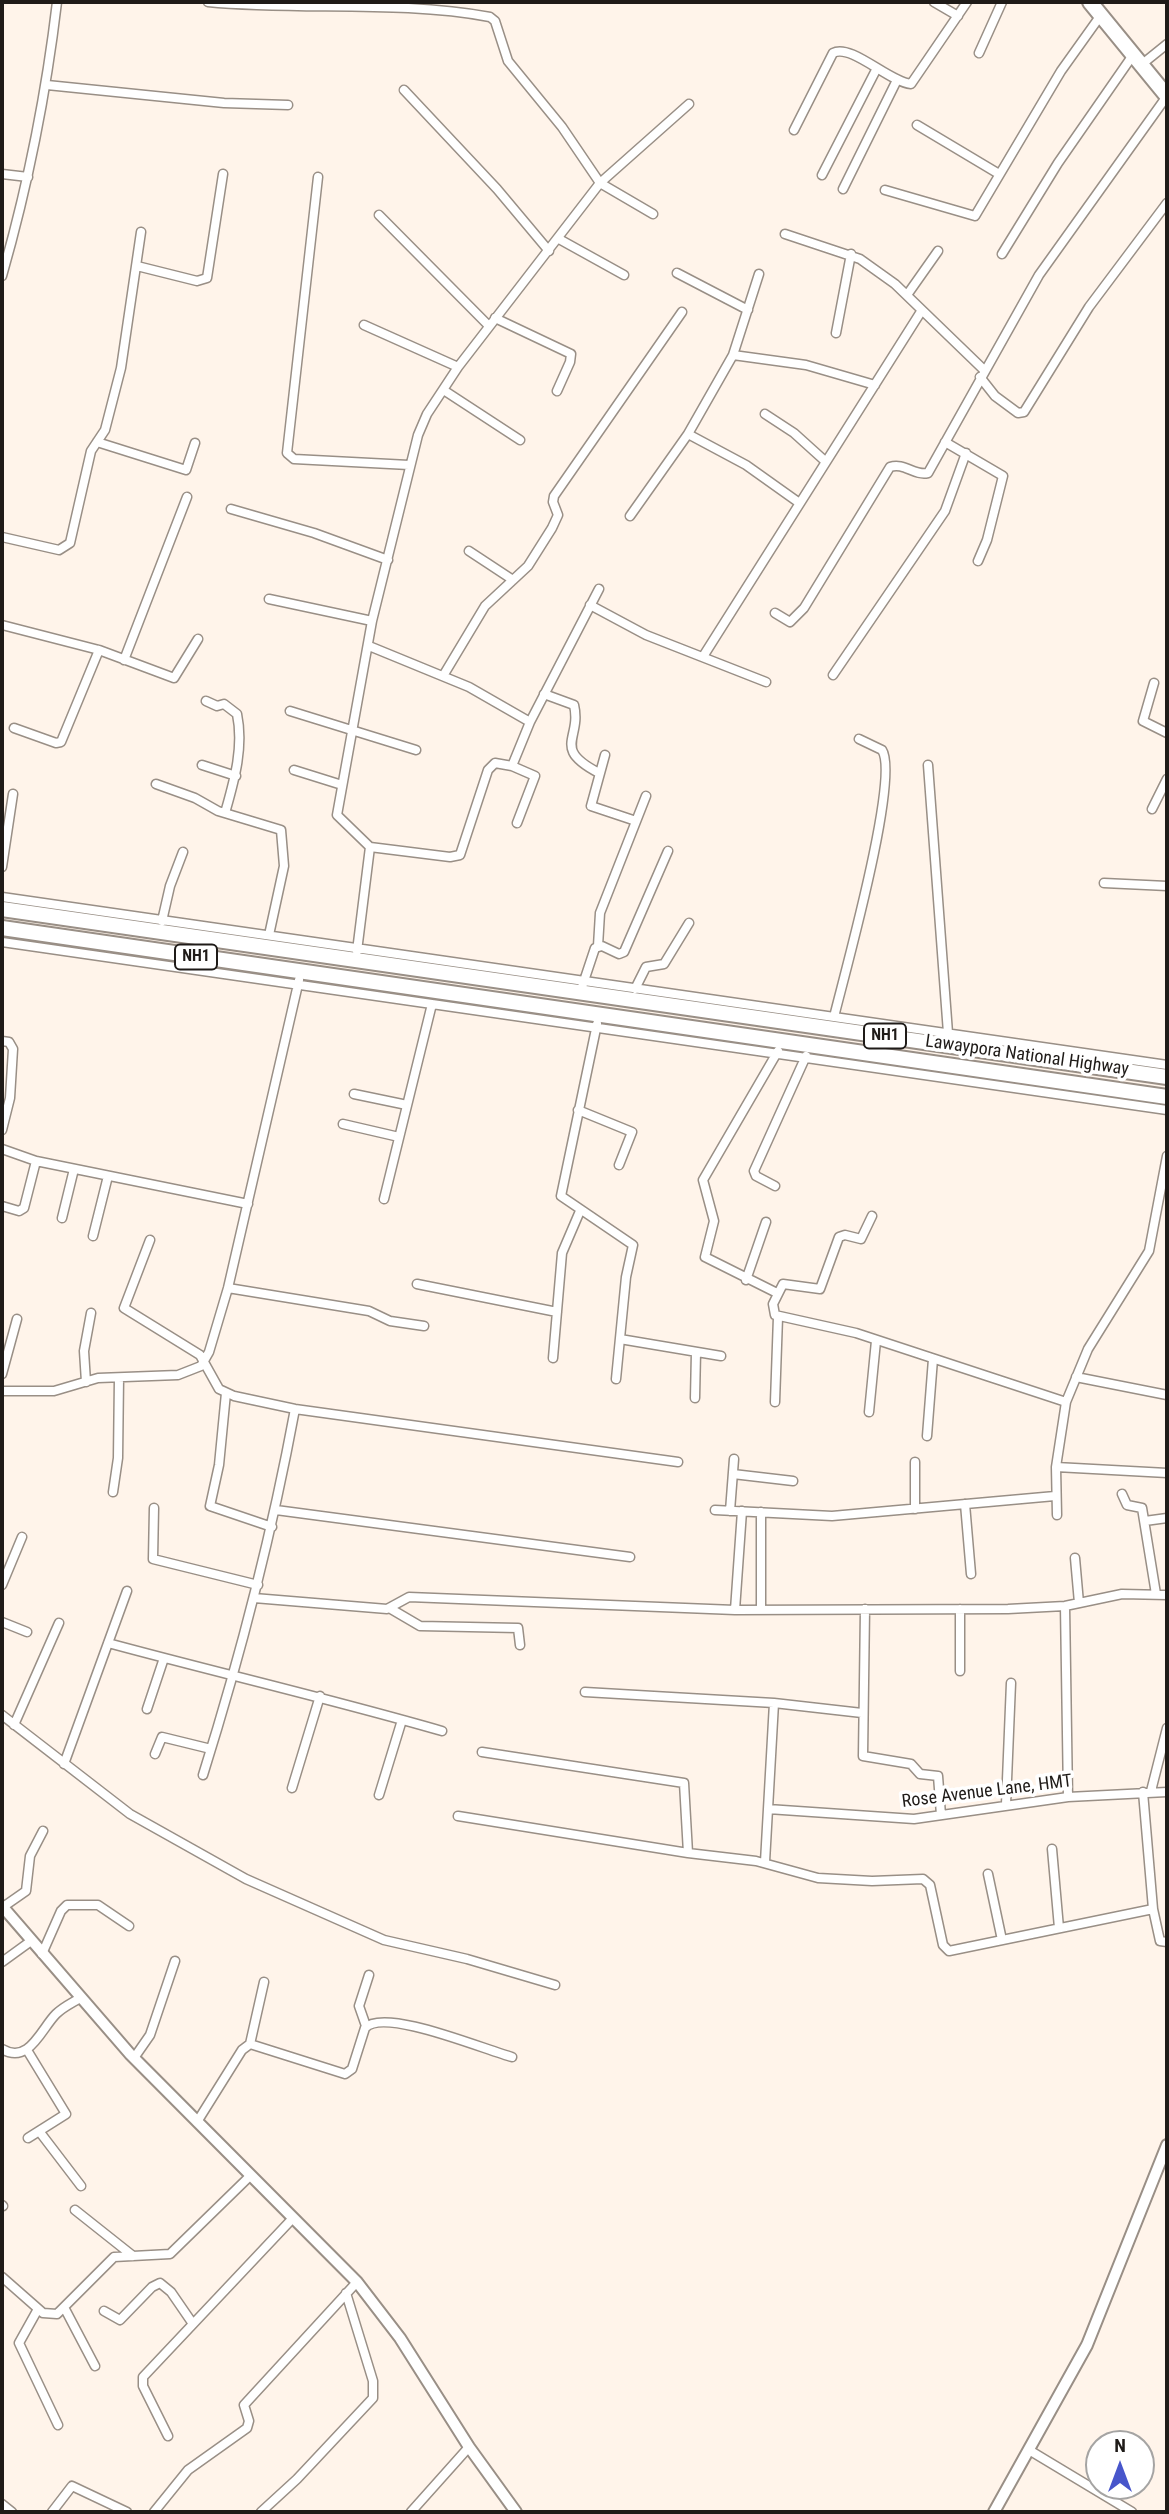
<!DOCTYPE html>
<html>
<head>
<meta charset="utf-8">
<style>
  body { margin:0 }
  #map { position:relative; width:1169px; height:2514px; overflow:hidden; background:#fff4ea; font-family:"Roboto Condensed",sans-serif }
  canvas { display:block }
  .frame { position:absolute; inset:0; border:4px solid #1f1b18; pointer-events:none }
  .north { position:absolute; left:1085px; top:2430px; width:70px; height:70px; box-sizing:border-box; background:#fff; border:2px solid #a5a4a3; border-radius:50%; rotate:0deg; font-size:19px; font-weight:700; line-height:28px; text-align:center; color:#1f1b18 }
  .north::after { content:''; display:block; margin:auto; width:24px; height:32px; background:#4856cb; clip-path:polygon(50% 0,100% 100%,50% 72%,0 100%) }
</style>
</head>
<body>
<div id="map">
<canvas width="1169" height="2514"></canvas>
<div class="frame"></div>
<div class="north">N</div>
</div>
<script>
const ctx = document.querySelector('canvas').getContext('2d');
ctx.lineJoin = 'round';
function stroke(path, color, width, dash) { ctx.strokeStyle = color; ctx.lineWidth = width; ctx.lineCap = dash ? 'butt' : 'round'; ctx.setLineDash(dash || []); ctx.stroke(path); }
function write(font, color, halo, rows, align = 'center') {
  ctx.font = font + ' "Roboto Condensed",sans-serif'; ctx.lineWidth = 7; ctx.setLineDash([]); ctx.textBaseline = 'middle'; ctx.strokeStyle = halo; ctx.fillStyle = color; for (const [text, x, y, turn = 0] of rows) {
    ctx.save(); ctx.translate(x, y); ctx.rotate((+turn || 0) * Math.PI / 180); ctx.textAlign = isNaN(turn) ? turn : align; if (halo) ctx.strokeText(text, 0, 0); ctx.fillText(text, 0, 0); ctx.restore();
  }
}
const street = new Path2D(`
  M208,2C301,11 398,0 490,17L495,21L508,61L562,127L600,183L653,214
  M934,2L958,16
  M979,53L1002,2
  M1141,65L1167,44
  M47,85L224,103L288,105
  M404,90L497,189L549,251
  M917,125L999,174
  M794,130L833,53C851,43 889,82 911,84L967,2
  M2,174L28,177
  M822,175L877,68
  M318,177L287,453L294,459L409,465
  M843,189L897,80
  M885,190L975,216L1061,71L1101,15
  M379,215L489,326
  M785,234L860,259L895,284L984,370
  M559,239L624,275
  M1002,254L1058,163L1133,55
  M137,266L197,281L207,278L223,174
  M677,273L748,310
  M2,276C28,185 46,95 57,2
  M907,295L938,251
  M495,318L571,354L570,362L557,391
  M364,325L458,367
  M836,333L851,254
  M733,355L806,365L875,385
  M980,377L995,396L1018,413L1024,412L1089,307L1167,203
  M445,391L520,440
  M765,414L794,433L825,461
  M688,434L746,465L798,502
  M97,442L186,470L195,443
  M945,442L1003,476L987,540L978,561
  M231,509L314,533L388,560
  M630,516L688,434L733,355L759,274
  M2,537L59,550L70,543L91,451L105,430L121,368L141,232
  M469,551L513,580
  M269,599L372,621
  M590,605L646,635L766,682
  M775,613L790,622L804,608L890,467C904,462 914,476 928,473L1039,275L1167,96
  M2,625L99,650L174,678L198,639
  M369,646L469,687L530,722
  M704,655L922,310
  M124,660L187,497
  M833,675L945,511L966,453
  M443,676L485,606L528,566L552,528L558,515L553,502L554,496L682,312
  M1154,683L1143,721L1167,733
  M544,694L574,705C582,739 551,748 599,773
  M206,701L217,706L224,704L237,714C244,748 234,781 225,813
  M290,711L416,750
  M14,728L56,743L61,742L99,650
  M605,755L591,806L636,821
  M202,765L236,776
  M928,765L948,1033
  M512,766L530,722L599,589
  M294,770L342,785
  M156,784L195,798L218,811L281,830L284,866L269,935
  M1152,809L1167,779
  M370,847L450,857L460,855L488,770L495,763L512,766L535,776L517,823
  M2,867L13,794
  M1104,883L1167,886
  M2,897L1167,1065
  M162,921L170,886L183,852
  M2,942L1167,1110
  M598,946L600,913L646,796
  M357,951L370,847L337,815L372,621L418,435L427,414L458,367L600,183L689,104
  M582,987L595,948L602,946L619,954L624,952L668,851
  M635,989L646,967L664,964L689,923
  M834,1017C844,976 900,777 882,750L859,739
  M597,1024L561,1196L633,1245L626,1277L616,1379
  M2,1041L9,1042L13,1049L10,1098L2,1130
  M354,1094L407,1105
  M578,1110L632,1132L619,1165
  M343,1124L399,1137
  M2,1149L36,1161L248,1204
  M775,1186L756,1176L754,1171L806,1056
  M384,1199L432,1004
  M2,1206L19,1211L24,1208L36,1161
  M872,1216L861,1239L845,1235L839,1237L820,1289L783,1284L773,1304L775,1315L856,1333L1066,1402
  M62,1218L74,1169
  M93,1236L108,1176
  M150,1240L124,1308L200,1355L219,1389L234,1396L295,1409L678,1462
  M746,1280L766,1222
  M417,1284L557,1312
  M228,1288L369,1311L390,1321L424,1326
  M777,1293L705,1257L714,1221L703,1180L778,1051
  M620,1339L721,1356
  M553,1358L562,1253L580,1211
  M2,1374L17,1319
  M1076,1377L1167,1395
  M86,1382L84,1351L91,1313
  M2,1391H54L98,1378L178,1375L201,1366L209,1352L228,1288L299,980
  M226,1393L219,1465L210,1506L272,1527
  M695,1398L696,1352
  M775,1402L778,1317
  M869,1412L876,1341
  M927,1436L933,1359
  M1056,1467L1167,1473
  M733,1474L793,1481
  M113,1492L118,1458L119,1378
  M1122,1494L1127,1505L1142,1508L1156,1594
  M965,1504L971,1574
  M154,1508L153,1559L258,1585
  M915,1509V1462
  M276,1510L630,1557
  M715,1510L832,1516L1055,1496
  M730,1511L734,1459
  M761,1512V1610
  M1057,1515L1056,1467L1066,1402L1088,1349L1149,1251L1167,1156
  M1145,1521L1167,1518
  M1075,1558L1079,1603
  M2,1585L22,1537
  M254,1598L387,1609L409,1597L735,1610L1008,1609L1065,1606L1122,1594L1167,1595
  M1065,1606L1068,1797
  M391,1609L420,1626L518,1628L520,1645
  M865,1609L863,1756L911,1764L920,1774L938,1776L941,1815
  M960,1609V1671
  M735,1610L742,1511
  M2,1622L27,1632
  M108,1643C219,1673 331,1699 442,1731
  M585,1692L774,1703L862,1713
  M147,1709L164,1658
  M2,1715L130,1814L246,1879L384,1940L467,1959L555,1985
  M14,1725L59,1623
  M482,1752L684,1783L688,1853
  M155,1754L162,1737L211,1749
  M64,1764L127,1591
  M203,1775C241,1654 272,1533 295,1409
  M292,1788L320,1696
  M1151,1791L1167,1728
  M1143,1792L1153,1909L1160,1941L1167,1942
  M379,1795L402,1720
  M1006,1804L1011,1683
  M768,1809L914,1819L1068,1797L1167,1792
  M458,1816L688,1853L756,1861L818,1878L872,1881L923,1879L930,1885L943,1945L949,1951L1153,1909
  M1052,1849L1059,1928
  M765,1862L774,1703
  M988,1874L1002,1940
  M3,1907L26,1891L30,1856L43,1831
  M42,1954L61,1911L67,1905H98L129,1926
  M2,1962L31,1941
  M366,2026L359,2006L369,1975
  M250,2044L264,1982
  M2,2049C29,2065 41,2029 56,2014C63,2007 72,2003 80,1998
  M27,2050L66,2114L28,2138
  M134,2058L150,2035L175,1961
  M197,2122L242,2050L250,2044L345,2074L352,2069L365,2028C384,2007 485,2050 512,2057
  M39,2131L81,2186
  M2,2205L3,2206
  M75,2210L133,2256
  M2,2277L43,2313L57,2314L114,2257L170,2254L250,2176
  M38,2309L19,2343L58,2425
  M65,2309L95,2366
  M104,2311L120,2320L152,2287L160,2283L171,2292L193,2324
  M168,2436L143,2386V2377L293,2218
  M1029,2450L1132,2512
  M2,2504L12,2512
  M52,2512L72,2486L127,2512
  M154,2512L188,2470L247,2428L249,2421L244,2405L357,2282
  M261,2512L297,2479L373,2398V2381L346,2293
  M411,2512L469,2447`);
const secondary = new Path2D(`
  M2,1906L130,2054L357,2282L400,2338L469,2447L516,2512
  M994,2512L1087,2345L1167,2145`);
const highway = new Path2D(`
  M1090,2L1167,96
  M2,909L1167,1077
  M2,928L1167,1097`);
stroke(street, '#998f86', 11);
stroke(secondary, '#998f86', 14);
stroke(highway, '#998f86', 18);
stroke(street, '#fff', 8);
stroke(secondary, '#fff', 10);
stroke(highway, '#fff', 14);
for (const [x, y, w] of [
  [196,957,42],
  [885,1036,42]
]) { const box = new Path2D(); box.roundRect(x - w / 2, y - 12.5, w, 25, 5); ctx.fillStyle = '#fff'; ctx.fill(box); stroke(box, '#1f1b18', 2); }
write('bold 16px', '#1f1b18', null, [
  ["NH1",196,957],
  ["NH1",885,1036]
]);
write('18px', '#1f1b18', '#fff', [
  ["Lawaypora National Highway",1027,1056,8],
  ["Rose Avenue Lane, HMT",987,1792,-7]
]);
</script>
</body>
</html>
